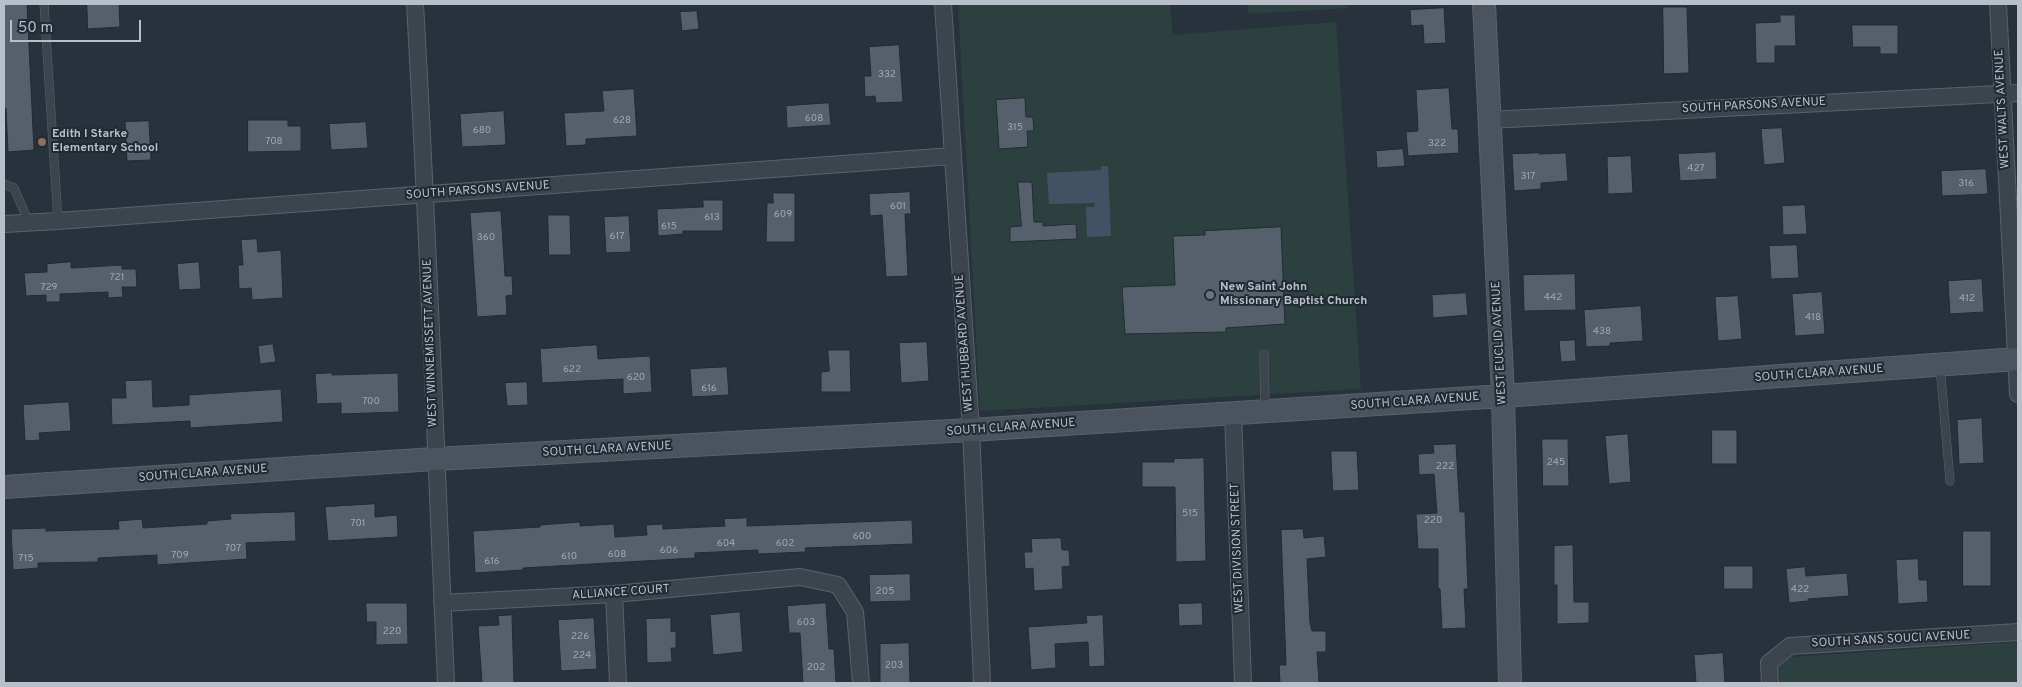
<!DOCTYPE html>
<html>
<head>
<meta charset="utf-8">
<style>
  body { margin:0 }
  #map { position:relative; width:2022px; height:687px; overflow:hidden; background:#28323d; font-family:Overpass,sans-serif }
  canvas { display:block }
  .frame { position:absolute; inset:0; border:5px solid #b8bfc8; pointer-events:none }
  .scale { position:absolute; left:10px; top:20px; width:131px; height:22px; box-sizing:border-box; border:2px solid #b8bfc8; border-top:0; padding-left:6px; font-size:15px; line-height:18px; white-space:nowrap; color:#b8bfc8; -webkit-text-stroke:4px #212932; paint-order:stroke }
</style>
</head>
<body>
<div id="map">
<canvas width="2022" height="687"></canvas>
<div class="frame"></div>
<div class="scale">50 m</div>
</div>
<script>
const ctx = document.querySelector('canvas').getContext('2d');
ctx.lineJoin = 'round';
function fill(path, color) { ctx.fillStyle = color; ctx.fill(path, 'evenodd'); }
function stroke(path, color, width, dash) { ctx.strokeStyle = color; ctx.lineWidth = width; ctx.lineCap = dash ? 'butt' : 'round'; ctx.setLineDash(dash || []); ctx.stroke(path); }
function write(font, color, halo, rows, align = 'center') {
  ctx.font = font + ' Overpass,sans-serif'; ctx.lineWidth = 4; ctx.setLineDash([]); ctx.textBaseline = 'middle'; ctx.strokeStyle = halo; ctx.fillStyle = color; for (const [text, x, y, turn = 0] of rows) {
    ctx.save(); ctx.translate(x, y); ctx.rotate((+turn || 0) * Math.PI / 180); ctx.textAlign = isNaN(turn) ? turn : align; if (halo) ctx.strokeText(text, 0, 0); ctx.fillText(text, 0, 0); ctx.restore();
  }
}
fill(new Path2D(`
  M958,4H1170L1173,35L1336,22L1361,389L980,411Z
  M1247,4H1348V8L1248,14Z
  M2018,642V683H1780L1779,667L1792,657Z`), '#2d4040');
fill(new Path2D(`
  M1101,166H1108L1111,236L1087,237L1086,207H1094L1095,203L1049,204L1047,173L1101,170Z`), '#425265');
const building = new Path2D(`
  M4,4H27L34,150L8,152L6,108L4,109Z
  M87,4H119L120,27L88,29Z
  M1663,7H1687L1689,73L1664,74Z
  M1444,8L1446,43L1424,44L1423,25L1411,26L1410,10Z
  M697,11L699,29L682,31L680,12Z
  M1780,15H1795L1796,46H1775V63H1756L1755,23L1780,22Z
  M1852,25H1898V54H1880V47H1853Z
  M899,45L903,102L876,103L875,96L865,97L864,76H871L869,47Z
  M1449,88L1452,129H1458L1459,153L1408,156L1406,132L1418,131L1416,90Z
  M634,89L637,136L586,139V145L566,146L564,113L604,111L602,91Z
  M1025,98L1026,117H1033L1034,131H1027L1028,147L999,149L996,100Z
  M829,103L831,125L787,128L786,106Z
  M504,111L506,145L462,147L460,114Z
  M248,120H288V126H301V151L248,152Z
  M149,121L151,160L127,161L125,122Z
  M366,122L368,148L331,150L329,124Z
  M1782,128L1785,163L1764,165L1761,129Z
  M1403,149L1405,166L1377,168L1376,151Z
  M1716,152L1717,179L1680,181L1678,154Z
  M1539,153V154L1566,153L1568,181L1541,183V189L1514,191L1512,154Z
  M1631,156L1633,193L1608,194L1607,157Z
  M1986,169L1988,194L1942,196L1941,171Z
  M1018,182H1032L1034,222H1043V226L1076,224L1077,239L1010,242V227L1021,226Z
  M910,192L911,214H905L908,276L886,277L882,215L870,216L869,194Z
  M773,193H795V242H766L767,203H773Z
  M703,200H723V231H683V234L658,236L657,209L703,207Z
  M1805,205L1807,234L1783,235L1782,206Z
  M501,211L505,276H512L513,295L506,296L507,315L477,317L470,213Z
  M548,215H570L571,255H549Z
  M629,216L631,252L606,253L604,217Z
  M1281,227L1285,324L1226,328V332L1125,334L1122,287L1175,285L1173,236L1205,235V231Z
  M257,239L258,252L281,250L283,298L252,300L251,288L239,289L238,265H243L241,240Z
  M1797,245L1799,278L1771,279L1769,246Z
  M71,262V268L122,265V269H136L137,287H122L123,297L108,298V292L60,294V302H46V295L26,296L24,273L47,272V264Z
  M199,262L201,289L179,290L177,264Z
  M1575,274L1576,310L1524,311L1523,275Z
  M1982,279L1984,312L1950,314L1948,281Z
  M1822,292L1825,334L1795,336L1792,294Z
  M1466,293L1468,315L1433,318L1432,295Z
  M1738,296L1742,339L1718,341L1715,297Z
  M1641,306L1643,341L1610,343V346L1586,347L1584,310Z
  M1575,340L1576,361L1561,362L1559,341Z
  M927,342L929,381L901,383L899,343Z
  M273,344L276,362L260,364L258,346Z
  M597,345L598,359L650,356L652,392L623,394V379L542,383L540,349Z
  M828,350H850L851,392H821V372L829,371Z
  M727,367L729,395L692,397L690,369Z
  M332,373V375L398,373L399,412L341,414V403L317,404L315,374Z
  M152,380L153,407L189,405V395L281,389L283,422L190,428V421L112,425L111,398H126L125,381Z
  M527,382L528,405L507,406L505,383Z
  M69,402L71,431L39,433L40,440L25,441L23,405Z
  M1982,418L1984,463L1959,464L1957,420Z
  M1712,430H1737V464H1712Z
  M1628,434L1631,482L1609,484L1605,436Z
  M1542,439H1568L1569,486H1543Z
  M1456,444L1460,512H1465L1468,589H1464L1466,628L1442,629L1440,589H1438V549H1418L1416,514L1437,513L1434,474L1419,475L1418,454L1434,453L1433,445Z
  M1331,451H1357L1359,490L1333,491Z
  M1204,458L1206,561L1176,562L1175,487H1142V462H1174V459Z
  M375,504V517L397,515L398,537L328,541L325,507Z
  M295,512L296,541L246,543L247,559L157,565V555L98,558V562L38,563V568L13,570L11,529L46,528V531L119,529L118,521L142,519L143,528L207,524V521L231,519L230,514Z
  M747,518V526L912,520L913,544L805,548L806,552L758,554V550L695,553V558L523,568V570L475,573L473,531L540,527V525L580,522V526L614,524L615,537L647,535L646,525L663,524V529L725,526L724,519Z
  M1303,529L1304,538L1324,536L1326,557L1307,559L1310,623L1312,631H1326V652H1317L1319,683H1280L1279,665H1286L1281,530Z
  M1963,531H1991V586H1963Z
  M1061,538L1062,550H1069L1070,566L1062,567L1063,589L1034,591L1033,568L1025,569L1024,552H1032L1031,539Z
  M1573,545L1574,602H1589V623L1557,624V585H1554V546Z
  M1918,559L1919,580H1927L1928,602L1898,604L1896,560Z
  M1724,566H1753V589H1724Z
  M1805,567L1806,576L1847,573L1849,596L1808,599V601L1789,603L1786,569Z
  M910,574L911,601L870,602L869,575Z
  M366,603H407L408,644L376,645V622H367Z
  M826,603L829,649H834L836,683H803L800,633H789L787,606Z
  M1202,603L1203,625L1179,626L1178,604Z
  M740,612L743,652L713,655L710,615Z
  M512,615L514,683H482L478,626L499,625L498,616Z
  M1103,615L1105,666L1089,667L1088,642L1055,644L1056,668L1031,670L1028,627L1087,623L1086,616Z
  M594,618L597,669L561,671L558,620Z
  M671,618V632L676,631V648H671L672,662L647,663L646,619Z
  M909,643L910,683H880V644Z
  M1723,653L1725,683H1696L1694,655Z`);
fill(building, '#56606c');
stroke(building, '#232b34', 1);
const lane = new Path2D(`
  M44,4L58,221
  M4,184L14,188L29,223
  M1264,354L1265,410
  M1940,366L1950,481`);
const street = new Path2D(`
  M415,4C428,230 436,457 446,683
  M943,4L971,430L982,683
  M1998,4L2018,394
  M1489,120L2018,93
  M4,224L58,221L952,156
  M1233,413L1243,683
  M614,594L618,683
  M442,603L614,594L800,577L838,585L855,612L861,683
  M1770,683L1769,663L1790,646L2018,632`);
const secondary = new Path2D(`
  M1484,4L1503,396L1510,683
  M4,487L435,459L971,430L1503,396L2018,359`);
stroke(lane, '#5a626b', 9);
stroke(street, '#5a626b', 18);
stroke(secondary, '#5a626b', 24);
stroke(lane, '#3c444d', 8);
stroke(street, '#3c444d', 16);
stroke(secondary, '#4b535f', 22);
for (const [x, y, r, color] of [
  [42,142,5,"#8d6e63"],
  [1210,295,5,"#6b7280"]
]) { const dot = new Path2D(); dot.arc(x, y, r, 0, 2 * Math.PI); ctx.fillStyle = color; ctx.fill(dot); stroke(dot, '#212932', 2); }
write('10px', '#a0a7b1', null, [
  ["332",887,75],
  ["608",814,119],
  ["628",622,121],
  ["315",1015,128],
  ["680",482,131],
  ["708",274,142],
  ["322",1437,144],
  ["427",1696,169],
  ["317",1528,177],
  ["316",1966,184],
  ["601",898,207],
  ["609",783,215],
  ["613",712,218],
  ["615",669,227],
  ["617",617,237],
  ["360",486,238],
  ["721",117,278],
  ["729",49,288],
  ["442",1553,298],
  ["412",1967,299],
  ["418",1813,318],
  ["438",1602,332],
  ["622",572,370],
  ["620",636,378],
  ["616",709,389],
  ["700",371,402],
  ["245",1556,463],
  ["222",1445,467],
  ["515",1190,514],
  ["220",1433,521],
  ["701",358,524],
  ["600",862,537],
  ["604",726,544],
  ["602",785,544],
  ["707",233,549],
  ["606",669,551],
  ["608",617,555],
  ["709",180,556],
  ["610",569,557],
  ["715",26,559],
  ["616",492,562],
  ["422",1800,590],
  ["205",885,592],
  ["603",806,623],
  ["220",392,632],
  ["226",580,637],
  ["224",582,656],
  ["203",894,666],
  ["202",816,668]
]);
write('12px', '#b8bfc8', '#212932', [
  ["SOUTH PARSONS AVENUE",1754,106,-3],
  ["WEST WALTS AVENUE",2003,109,-93],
  ["SOUTH PARSONS AVENUE",478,191,-4],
  ["WEST WINNEMISSETT AVENUE",431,343,-92],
  ["WEST HUBBARD AVENUE",965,343,-94],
  ["WEST EUCLID AVENUE",1500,343,-93],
  ["SOUTH CLARA AVENUE",1819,374,-4],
  ["SOUTH CLARA AVENUE",1415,402,-4],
  ["SOUTH CLARA AVENUE",1011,428,-4],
  ["SOUTH CLARA AVENUE",607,450,-3],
  ["SOUTH CLARA AVENUE",203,474,-4],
  ["WEST DIVISION STREET",1238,548,-92],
  ["ALLIANCE COURT",621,593,-4],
  ["SOUTH SANS SOUCI AVENUE",1891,640,-3]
]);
write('bold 12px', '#b8bfc8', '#212932', [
  ["Edith I Starke",52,135],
  ["Elementary School",52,149],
  ["New Saint John",1220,288],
  ["Missionary Baptist Church",1220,302]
], 'left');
</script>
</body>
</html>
